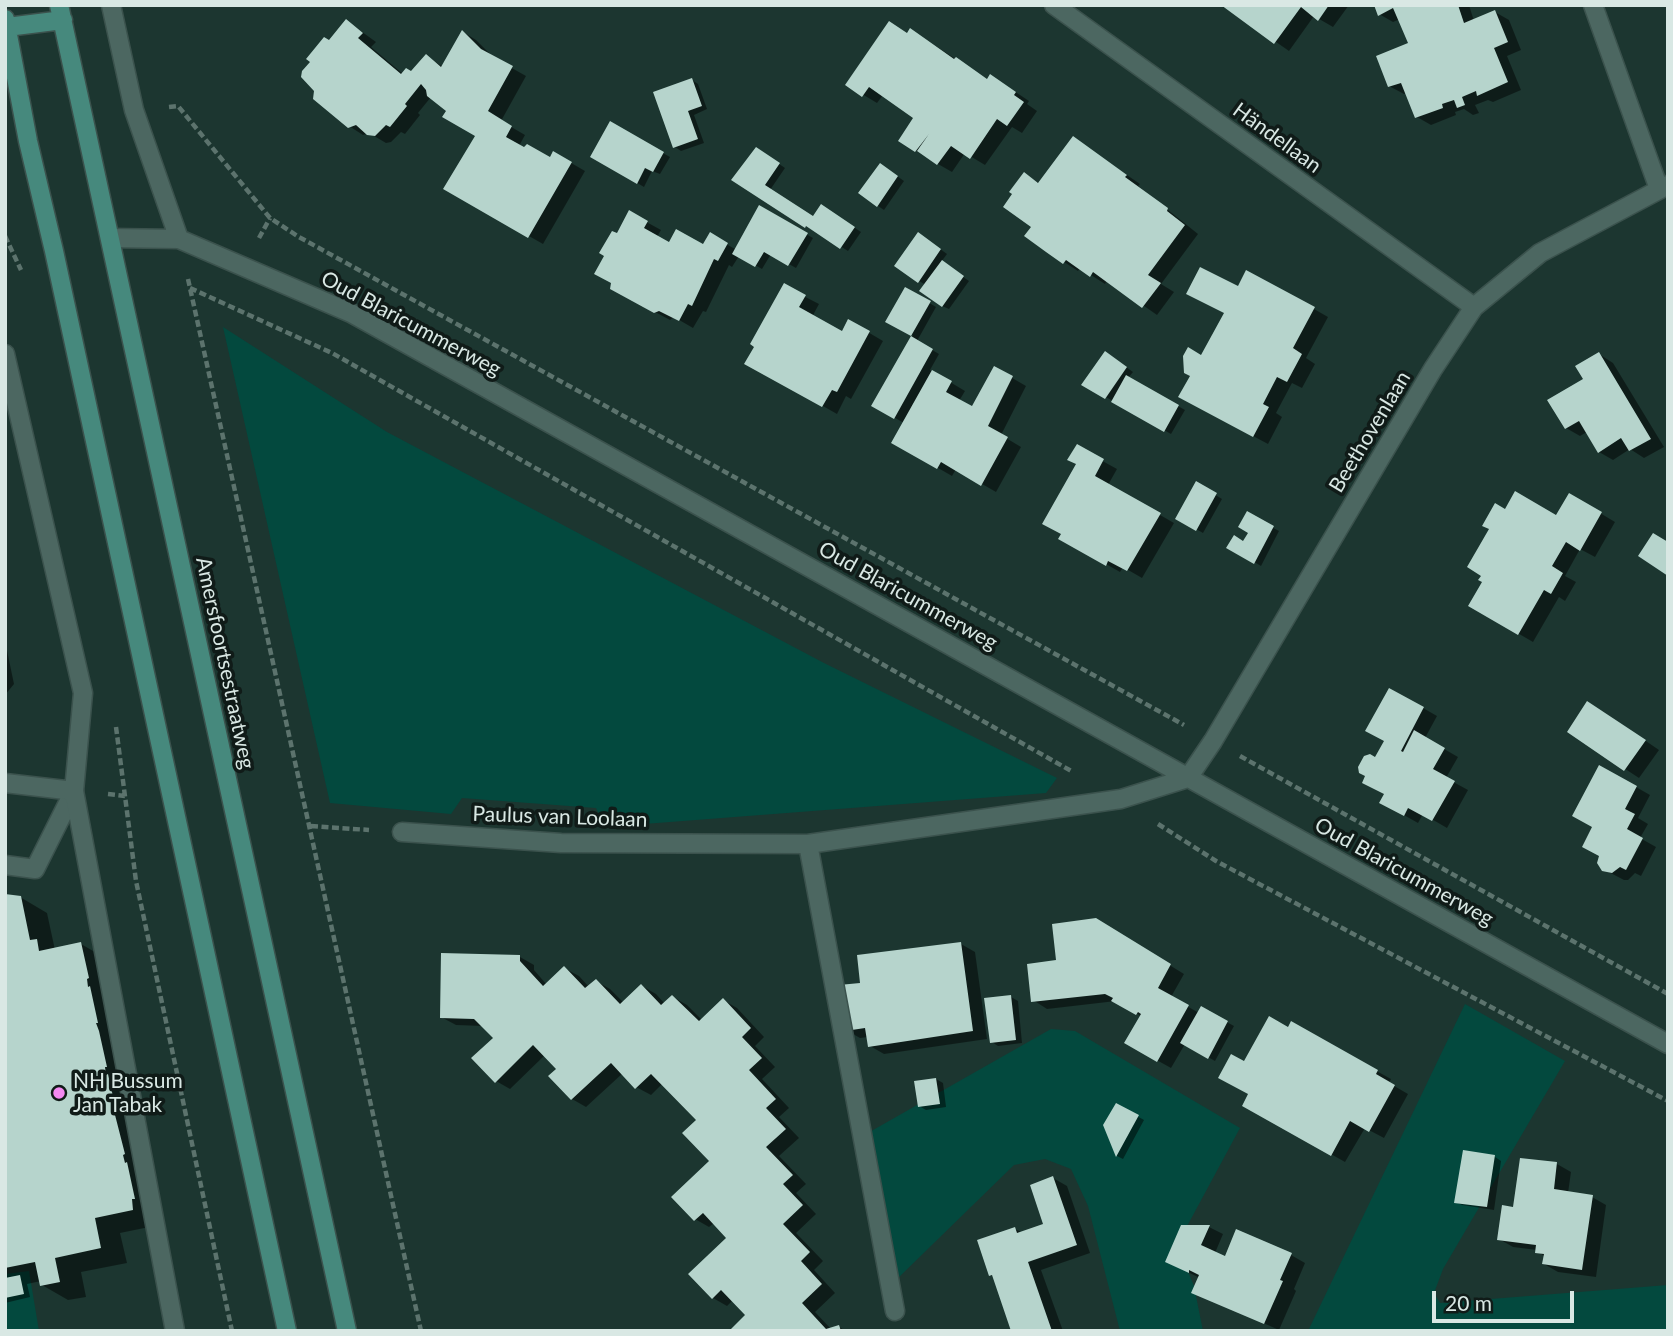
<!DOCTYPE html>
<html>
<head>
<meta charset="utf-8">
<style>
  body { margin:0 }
  #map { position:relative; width:1673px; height:1336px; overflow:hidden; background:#1c3630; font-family:Lato,sans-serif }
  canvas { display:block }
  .frame { position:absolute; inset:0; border:7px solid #d9e8e4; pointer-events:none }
  .scale { position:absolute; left:1432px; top:1291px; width:142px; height:32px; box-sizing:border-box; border:4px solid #d9e8e4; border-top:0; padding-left:9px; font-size:21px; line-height:24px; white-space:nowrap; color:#d9e8e4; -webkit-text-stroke:5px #101b18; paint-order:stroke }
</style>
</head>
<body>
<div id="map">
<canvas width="1673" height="1336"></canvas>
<div class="frame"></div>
<div class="scale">20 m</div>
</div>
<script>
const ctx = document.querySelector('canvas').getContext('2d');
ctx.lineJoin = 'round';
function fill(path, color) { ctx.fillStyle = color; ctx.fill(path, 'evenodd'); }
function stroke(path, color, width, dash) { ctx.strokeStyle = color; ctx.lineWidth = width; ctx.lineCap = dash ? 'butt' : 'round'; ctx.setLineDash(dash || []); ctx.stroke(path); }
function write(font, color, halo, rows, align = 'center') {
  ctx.font = font + ' Lato,sans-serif'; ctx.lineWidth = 7; ctx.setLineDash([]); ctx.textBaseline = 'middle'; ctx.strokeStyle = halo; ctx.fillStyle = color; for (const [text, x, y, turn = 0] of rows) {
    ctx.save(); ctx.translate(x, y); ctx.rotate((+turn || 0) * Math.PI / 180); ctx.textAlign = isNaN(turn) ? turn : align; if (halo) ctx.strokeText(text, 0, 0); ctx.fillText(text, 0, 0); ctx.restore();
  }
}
fill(new Path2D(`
  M223,327L387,432L824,663L1057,778L1046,793L605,827L596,808L462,798L451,814L330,803Z
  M1465,1004L1565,1061L1443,1269L1434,1293L1440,1303L1668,1285V1331H1308Z
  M1051,1029L1075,1031L1240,1128L1185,1230L1182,1257L1194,1286L1203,1331H1120L1088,1206L1071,1169L1045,1159L1014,1165L896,1280L859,1138Z
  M29,1271L39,1331H5V1274Z`), '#03493e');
fill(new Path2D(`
  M1223,5H1349L1333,27L1314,16L1289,51Z
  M1376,5H1469L1474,21L1495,12L1509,20L1521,50L1507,56L1521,90L1493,102L1488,100L1475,105L1479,113L1473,115L1464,109L1455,112L1456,115L1431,125L1417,117L1407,93L1404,94L1389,86L1410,44L1400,19L1393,22L1379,14Z
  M347,21L376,42L371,47L403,74L412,73L426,56L443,67L463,32L476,40L494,58L526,76L501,121L525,135L519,146L550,159L554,153L585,171L543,244L446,189L477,135L431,97L418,113L420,115L405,134L401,132L391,142L386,143L369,133L363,135L349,126L329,42Z
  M911,30L988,80L1005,85L1029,101L1027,104L1037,111L1022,133L1012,127L985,165L965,153L952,172L938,164L900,140L915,118L883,95L877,103L847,85Z
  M692,80L698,84L707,109L694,115L704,143L681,151L675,147Z
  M611,124L670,157L660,174L652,171L644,187L593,157Z
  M1073,138L1140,184L1138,186L1198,234L1161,284L1174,292L1157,315L1107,280L1105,284L1080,268L1078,271L1047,251L1033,227L1024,174L1040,184Z
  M763,153L785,168L770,190L813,218L828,210L861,232L848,251L734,180Z
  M887,169L904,181L884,210L878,206Z
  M760,208L813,238L796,268L771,254L762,269L739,256L732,267L729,265L706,312L703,311L693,328L674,317L670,320L627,297L617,235L630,213L661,230L657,237L670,244L704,247L710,235L735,249Z
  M925,238L947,254L941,262L969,281L949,309L942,306L926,285L919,281Z
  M784,286L819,304L812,317L842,333L849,321L883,341L851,399L846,396L837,414L747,363Z
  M1239,288L1314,309L1328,317L1306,358L1315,364L1302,388L1292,383L1276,413L1282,417L1268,444L1195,405L1202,357Z
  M906,289L936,307L917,341L939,354L930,370L965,391L959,401L972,408L995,368L1026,386L1001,435L1021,447L996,492L956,469L952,476L893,442L904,423L874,406L913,335L888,321Z
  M1599,354L1613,363L1664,447L1644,458L1630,449L1613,460L1599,452L1587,432L1580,436L1566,428L1585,379Z
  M1112,357L1133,372L1128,378L1185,410L1171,434L1083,384Z
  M1077,447L1117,469L1108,485L1174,523L1142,578L1123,567L1120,572L1060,538L1078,464Z
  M1196,483L1222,499L1203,533L1177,518Z
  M1570,495L1615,522L1595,557L1580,549L1565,576L1576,582L1565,601L1559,597L1533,642L1471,606L1484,582L1506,511L1557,517Z
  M1247,514L1279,531L1261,566L1229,547L1244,543L1250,533Z
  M5,641L14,684L5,695Z
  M1423,708L1437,716L1425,738L1458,757L1446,778L1468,790L1447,828L1423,814L1418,823L1395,810L1386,794L1376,759Z
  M1602,711L1659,750L1639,778L1569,732Z
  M1636,787L1650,795L1638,818L1648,824L1640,838L1656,847L1641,876L1635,873L1628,880H1624L1601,868V855Z
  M5,896L20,897L47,913L55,950L81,944L107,959L159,1225L120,1233L127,1263L81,1272L86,1297L68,1300L42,1285L41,1281L27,1284L30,1297L5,1303Z
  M1111,929L1184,974L1171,997L1199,1013L1201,1008L1234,1026L1215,1061L1185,1044L1171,1068L1126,1043L1141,1016L1116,1001L1047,1009L1033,1000L1058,962Z
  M961,944L975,952L987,1039L884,1054L870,1046L868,1037L860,1038L846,1030L862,984Z
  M520,957L534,965V970L547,985L564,968L579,976L589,987L596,981L610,989L624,1003L642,986L656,994L665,1004L673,997L687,1005L702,1020L723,1000L737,1008L764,1037L755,1046L775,1067L762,1079L789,1108L779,1117L799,1138L779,1156L806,1184L796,1193L816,1214L796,1233L823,1261L814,1270L835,1293L815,1312L831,1329L839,1327L846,1331H732L747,1315L733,1300L727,1306L713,1298L728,1238L714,1223L709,1227L695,1219L711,1161L698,1120L663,1083L651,1095L636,1087L623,1073L586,1107L572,1099L551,1076L558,1070L545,1055L510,1089L496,1081L495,1038L483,1026L456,1025L441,1017Z
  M1011,997L1018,1001L1022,1043L998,1046L992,1042Z
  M1292,1024L1391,1079L1389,1083L1408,1094L1384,1138L1365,1128L1345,1162L1244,1105L1251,1094L1245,1063L1289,1029Z
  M936,1079L943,1083L946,1107L926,1110L919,1106Z
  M1117,1105L1144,1120L1123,1159L1117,1156L1105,1125Z
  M1464,1152L1495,1157L1501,1161L1494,1210L1462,1205L1456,1202Z
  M1557,1164L1571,1172L1568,1193L1592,1197L1606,1205L1596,1277L1558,1272L1544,1264L1545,1257L1537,1250L1513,1247L1499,1239L1515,1209Z
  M1053,1178L1067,1186L1090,1253L1041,1270L1063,1331H1013L995,1277L990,1275L1015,1229L1023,1233L1045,1226Z
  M1209,1227L1223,1234L1215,1253L1226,1258L1291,1255L1305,1263L1294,1289L1296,1291L1279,1330L1194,1292L1200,1278L1167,1262Z`), '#0007');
fill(new Path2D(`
  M1221,5H1329L1318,21L1301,7L1274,44Z
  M1374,5H1458L1464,23L1495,10L1508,42L1494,48L1508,82L1477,96L1476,91L1462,97L1465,105L1457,108L1454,100L1442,104L1443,108L1415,118L1401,83L1388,87L1376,56L1408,43L1393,8L1378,16Z
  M346,19L363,33L358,38L401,74L406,68L411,71L426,54L441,67L462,30L481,49L513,66L488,111L512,126L506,137L524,147L527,144L550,157L553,151L572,162L528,238L443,189L475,136L442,117L446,111L427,96L426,90L421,84L405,104L407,106L390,127L386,125L375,136L367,135L356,125L348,128L313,99L314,91L301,77L302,71L310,62L306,59L324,37L329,40Z
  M889,21L907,33L910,28L954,59L956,57L987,79L990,74L1016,92L1014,95L1024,102L1007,126L997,119L970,159L951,146L937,165L917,151L929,134L915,152L898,141L913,118L869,87L862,97L845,85Z
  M692,78L702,106L688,111L698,139L673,148L653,92Z
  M610,121L664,152L653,172L645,168L637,184L590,157Z
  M1073,136L1127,175L1125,177L1168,208L1167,211L1185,225L1148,275L1161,283L1142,308L1093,272L1090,277L1066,260L1063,264L1046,252L1024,236L1031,227L1003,207L1012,194L1009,192L1024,172L1038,183Z
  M756,147L780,163L765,185L813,216L821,204L855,227L840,249L806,226L805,228L731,180Z
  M880,163L898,176L877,207L858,193Z
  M759,205L808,233L788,266L764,252L755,267L732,254Z
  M629,210L648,221L644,228L669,242L676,229L703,244L710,232L728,243L718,261L714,259L692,306L688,304L679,321L659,311L654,313L610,289L611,283L594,274L604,256L599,253L612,231L617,233Z
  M918,232L941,249L918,283L894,266Z
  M942,260L964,276L942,307L919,291Z
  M1200,267L1238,286L1246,270L1315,307L1293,348L1302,354L1287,382L1277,377L1263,404L1269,407L1253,437L1178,397L1190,376L1184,373L1183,356L1188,347L1201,355L1224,313L1186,294Z
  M784,283L806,295L799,307L842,331L848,319L870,331L837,392L832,390L822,407L744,364L754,347L750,344Z
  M905,287L931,301L911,336L885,322Z
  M911,336L933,349L894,419L871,406Z
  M1105,351L1127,367L1105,399L1081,385Z
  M1599,352L1651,439L1629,451L1621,438L1598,453L1579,421L1565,429L1547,400L1583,379L1575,366Z
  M994,366L1013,376L988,426L1008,437L981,486L941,462L937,469L891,443L932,370L952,381L946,392L972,406Z
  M1126,375L1179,405L1164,432L1111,402Z
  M1077,444L1104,459L1095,476L1161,513L1127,571L1108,561L1106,566L1058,539L1061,534L1042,524L1076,464L1067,460Z
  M1196,481L1217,493L1196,531L1175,519Z
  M1515,491L1556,515L1569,493L1602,512L1580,551L1566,542L1552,566L1563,573L1551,594L1544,590L1518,635L1468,606L1482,582L1478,580L1481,576L1467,567L1489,529L1482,526L1495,503L1505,509Z
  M1247,511L1274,526L1254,564L1226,548L1234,535L1243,541L1248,533L1238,527Z
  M1653,533L1668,542V576L1638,556Z
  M1389,688L1424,707L1401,751L1403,752L1414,730L1445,748L1433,769L1455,781L1432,821L1408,808L1404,816L1379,803L1384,794L1362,783L1365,776L1359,773L1358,767L1364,756L1370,754L1375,757L1384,741L1365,731Z
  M1587,701L1646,740L1624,771L1567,732Z
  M1599,765L1637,786L1625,809L1635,814L1627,829L1643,838L1626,870L1620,867L1612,873L1602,871L1597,863L1599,856L1582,847L1592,827L1572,816Z
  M5,894L21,896L30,940L37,939L39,951L81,942L89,978L87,979L88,987L90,986L98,1023H96L99,1031L107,1067H105L106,1075L108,1074L116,1110L114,1111L125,1154L123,1155L125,1163L127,1162L135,1199H132L133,1210L95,1218L101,1248L55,1258L60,1282L40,1286L35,1262L5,1268Z
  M1096,918L1171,964L1158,988L1189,1005L1157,1062L1124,1043L1141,1014L1138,1012L1136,1015L1111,1001L1113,998L1105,994L1031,1002L1027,964L1056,960L1052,924Z
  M961,942L973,1031L868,1047L865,1028L845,1031L839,985L860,983L857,955Z
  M441,953L520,955V961L543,986L564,966L585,988L596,979L620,1004L641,984L661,1005L672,995L699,1021L723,998L751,1028L742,1037L762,1058L749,1070L776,1099L766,1108L786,1129L766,1147L793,1175L783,1184L803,1205L783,1224L810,1252L801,1261L822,1284L802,1303L826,1329L839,1325L841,1331H729L745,1315L721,1290L712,1299L688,1274L726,1238L703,1213L694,1221L671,1197L709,1161L682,1133L696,1120L651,1074L635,1089L611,1063L571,1100L548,1076L556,1069L533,1045L495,1083L471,1058L493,1038L474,1019L440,1018Z
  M1011,995L1016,1040L990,1043L984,998Z
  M1201,1006L1228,1021L1208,1059L1180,1043Z
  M1269,1016L1288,1027L1291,1021L1378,1070L1376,1074L1395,1085L1369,1132L1350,1121L1331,1156L1242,1106L1248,1094L1218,1078L1231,1054L1244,1061Z
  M936,1078L940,1104L918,1107L914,1081Z
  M1116,1103L1139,1115L1116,1157L1103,1125Z
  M1463,1150L1495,1155L1487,1207L1454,1203Z
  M1520,1158L1557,1162L1554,1189L1593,1195L1582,1270L1542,1264L1544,1254L1535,1253L1536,1245L1497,1240L1502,1205L1513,1207Z
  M1053,1176L1077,1245L1028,1262L1052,1331H1011L992,1275L989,1276L977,1240L1015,1227L1017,1233L1043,1224L1030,1185Z
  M1181,1225H1210L1201,1245L1225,1256L1236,1229L1292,1253L1280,1280L1283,1281L1264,1324L1191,1293L1199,1275L1189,1270V1273L1165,1262Z
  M20,1275L24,1294L5,1298V1278Z`), '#b6d4cc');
const service = new Path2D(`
  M5,865L35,869L74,791`);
const minor = new Path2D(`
  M111,5L134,110L179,239
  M1054,5L1474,307
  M1593,5L1659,189
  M110,238L179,239L351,313L1668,1044
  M5,354L83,693L74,791L175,1331
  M5,783L74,791
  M402,832L561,843L808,844L1121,799L1188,778L1213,741L1433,369L1474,307L1540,253L1668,185
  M808,844L895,1311`);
const secondary = new Path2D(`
  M59,5L347,1331
  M5,19L28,141L54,251L287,1331
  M7,27L63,20`);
stroke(service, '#3b524d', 21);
stroke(minor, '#3b524d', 21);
stroke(secondary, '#3b524d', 21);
stroke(new Path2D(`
  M169,107L178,106L270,218L299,237L1184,725
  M5,236L21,270
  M259,238L270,218
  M188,279L421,1331
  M190,288L332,353L1073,772
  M116,727L136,881L232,1331
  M1240,756L1668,994
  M108,794L125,796
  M1158,824L1216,861L1668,1101
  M311,826L369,830`), '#5c736d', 4.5, [7, 3.5]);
stroke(service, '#4c6761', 18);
stroke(minor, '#4c6761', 18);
stroke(secondary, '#46897d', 18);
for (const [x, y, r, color] of [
  [59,1093,7,"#f489f1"]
]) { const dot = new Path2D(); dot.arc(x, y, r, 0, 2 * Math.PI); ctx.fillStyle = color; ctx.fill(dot); stroke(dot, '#101b18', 2.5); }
write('21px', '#d9e8e4', '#101b18', [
  ["Händellaan",1277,138,36],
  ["Oud Blaricummerweg",411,324,28],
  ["Beethovenlaan",1370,432,-59],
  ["Oud Blaricummerweg",908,596,29],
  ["Amersfoortsestraatweg",225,663,78],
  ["Paulus van Loolaan",560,817,2],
  ["Oud Blaricummerweg",1404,872,29]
]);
write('21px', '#d9e8e4', '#101b18', [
  ["NH Bussum",73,1081],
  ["Jan Tabak",73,1105]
], 'left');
</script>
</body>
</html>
